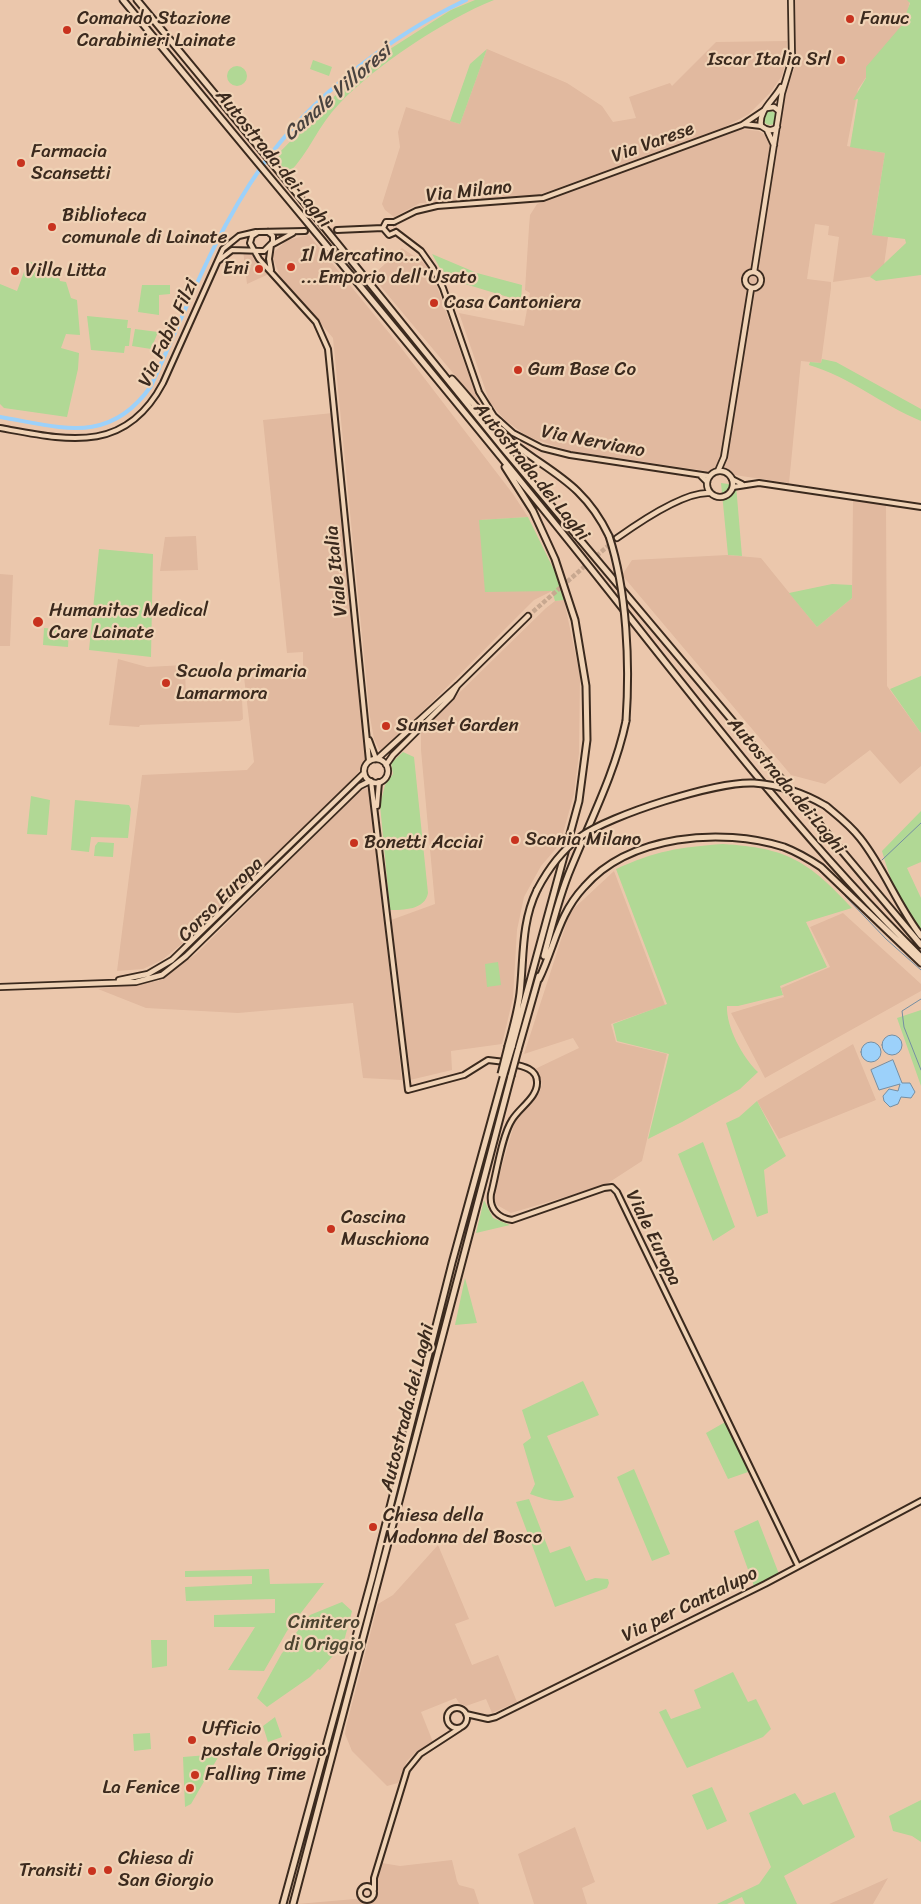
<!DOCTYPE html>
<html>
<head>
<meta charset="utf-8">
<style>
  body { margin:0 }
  canvas { display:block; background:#ebc7ac }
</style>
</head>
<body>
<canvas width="921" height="1904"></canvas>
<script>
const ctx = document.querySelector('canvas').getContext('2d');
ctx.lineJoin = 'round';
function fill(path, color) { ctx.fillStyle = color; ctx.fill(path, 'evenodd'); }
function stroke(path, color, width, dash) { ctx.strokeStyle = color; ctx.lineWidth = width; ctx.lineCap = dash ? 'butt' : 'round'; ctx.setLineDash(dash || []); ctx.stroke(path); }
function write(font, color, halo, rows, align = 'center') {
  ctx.font = font + ' Sriracha,sans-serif'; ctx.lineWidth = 4.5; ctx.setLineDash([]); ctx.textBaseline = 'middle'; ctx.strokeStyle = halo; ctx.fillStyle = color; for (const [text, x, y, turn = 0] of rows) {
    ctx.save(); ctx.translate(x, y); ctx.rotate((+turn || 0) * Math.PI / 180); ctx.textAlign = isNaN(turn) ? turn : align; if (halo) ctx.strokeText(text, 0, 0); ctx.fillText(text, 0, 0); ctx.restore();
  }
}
fill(new Path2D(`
  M795,0H910L906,20L858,89L847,146L885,153L872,234L888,237L884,265L874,276L833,282L839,237L828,235L829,226L815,224L807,279L831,282V288L821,363L801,361L789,483L570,451L528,437L505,420L490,403L459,313L524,326L530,293L525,290L529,227L530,215L537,204L740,129L759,131L777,143L784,95L796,64Z
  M787,41L786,60L782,76L770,93L749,114L721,129L533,197L420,203L394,217L385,210L382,204L400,147L398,132L406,107L460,124L487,49L567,83L602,106L613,122L636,118L629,97L670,83L672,86L716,42Z
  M309,235L399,345L513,494L528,517L479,520L552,591L534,600L381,753L374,739L370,717L333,338L280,276L274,261L273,253L287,240Z
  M402,248L430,267L478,401L473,397L372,276Z
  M243,250H252L271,273L247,284Z
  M333,413L368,752L360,770L328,806L199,930L162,960L143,969L117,971L142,775L247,770L254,762L244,677L303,675V652L287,653L263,420Z
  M853,499L886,504L887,686L921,733V766L900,784L870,750L825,784L791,775L622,575L632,560L727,555L761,558L817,627L852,598Z
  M196,536L198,570L160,571L165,537Z
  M0,574L13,575L10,646H0Z
  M564,600L580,676L579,753L574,794L560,844L541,866L524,897L517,930L513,998L502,1044L451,1051L452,1070L410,1080L391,920L435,904L421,750V730L546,608L555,601Z
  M118,659L147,667L185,665L186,701L242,699L243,719L240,721L140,725L139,727L109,725Z
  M369,788L402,1080L363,1078L353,1003L238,1013L146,1008L98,989L158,981L196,954L358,793L363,789Z
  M614,871L665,1005L611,1024L616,1042L667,1054L642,1161L605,1185L511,1213L497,1205L493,1197L516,1118L539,1093L542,1084L535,1069L579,1048L573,1038L524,1054L570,912Z
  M843,913L921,984V991L765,1078L731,1013L784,997L781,988L830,967L810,927Z
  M853,1044L876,1100L779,1139L757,1101Z
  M438,1545L469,1619L455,1624L472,1665L498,1655L517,1702L492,1713L486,1699L466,1706L459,1703L456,1698L421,1712L433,1742L417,1751L407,1761L398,1783L387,1786L352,1751L345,1734L346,1727L378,1604L393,1595Z
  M575,1827L595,1882L582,1888L587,1904H534L518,1854Z
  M452,1860L457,1881L459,1885L474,1889L479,1904H297L355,1899L372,1902L382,1863L400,1866Z
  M888,1878L873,1904H829L857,1892Z`), '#e1b99f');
fill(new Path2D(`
  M475,0H494C444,20 376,65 339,104C319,124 309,153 289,173L274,158L365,65L451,10Z
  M907,0H921V275L876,281L870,277L906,243L905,239L872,235L885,153L850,147L858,99L853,100L866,78V67L902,25L910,3Z
  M487,49L460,124L450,121L470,64Z
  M313,60L332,67L329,76L310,69Z
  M227 76a10 10 0 1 1 20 0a10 10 0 1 1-20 0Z
  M763 118a7 7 0 1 1 14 0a7 7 0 1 1-14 0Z
  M432,254L477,273L522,285L521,301L465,284L441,270Z
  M28,261L57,270L60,281L66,282L71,298L77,300L80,335L66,334L61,348L79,353L78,369L67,417L4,408L0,404V284L17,291Z
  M142,285H170V294L159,295V315L138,312Z
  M87,316L128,320L127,328H131L129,346H125L124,353L91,350Z
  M135,329L158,332L151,349L132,346Z
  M822,359L836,362L921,409V421C882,405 850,377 809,365L810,362L821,363Z
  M721,483L736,485L742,556L728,555Z
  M528,517L555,572L564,600L555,601L552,591L485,592L479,520Z
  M99,549L153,554L151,657L89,650Z
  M832,584L852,585V598L817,627L789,593Z
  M44,628L69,630L68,647L43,645Z
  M921,676V733L890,689Z
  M403,752L414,757L428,893C425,910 403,910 390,910L380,805L385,785L393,774L391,763Z
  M31,796L50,800L47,835L27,834Z
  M75,800L129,805L131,809L128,838L91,837L89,852L71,850Z
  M921,811V862L907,868L921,898V932C901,908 890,880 882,851Z
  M98,842L114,843L113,857L94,856L95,846Z
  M723,844C788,848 808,861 852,908L806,922L827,967L780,986L783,995L738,1006H727C726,1027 743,1058 758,1072L740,1089L682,1122L648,1139L669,1054L617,1041L613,1024L667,1004L616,869C655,851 680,847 723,844Z
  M498,962L501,985L487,987L485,964Z
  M921,1010V1086L897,1018Z
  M757,1101L786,1156L764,1170L768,1213L757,1217L726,1123L739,1117Z
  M703,1142L735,1227L713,1241L678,1154Z
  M484,1200L493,1218L510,1225L476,1233Z
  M465,1278L477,1323L455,1325Z
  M583,1381L599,1415L547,1436L574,1497C558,1505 545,1499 530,1494L535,1484L523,1444L531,1438L522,1410Z
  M727,1421L748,1472L728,1479L706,1433Z
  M634,1469L670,1554L652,1561L617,1477Z
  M529,1499L550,1553L570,1546L586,1581L595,1578L608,1579L609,1583L607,1588L555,1607L516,1502Z
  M758,1520L779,1574L754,1586L734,1531Z
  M269,1569L270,1584L324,1583L287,1631L264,1671L228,1670L255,1627H214V1615L275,1613V1599L186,1601L185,1587L252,1584V1576L185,1577V1571Z
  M342,1602L352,1611L343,1645L320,1670L318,1669L310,1677L267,1707L257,1698L282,1653L291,1644L289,1642L310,1615Z
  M151,1640H167V1666L152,1668Z
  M733,1672L748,1702L756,1699L771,1729L763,1737L687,1768L659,1712L666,1709L671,1719L701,1708L694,1690Z
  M275,1717L282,1737L268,1742L263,1726Z
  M150,1733L151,1749L134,1751L133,1734Z
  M220,1754L191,1804L185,1807L183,1757Z
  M712,1787L727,1821L707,1830L692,1795Z
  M835,1792L855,1837L784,1876L797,1904H745L742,1897L727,1904H717L759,1884L771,1867L749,1813L795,1793L803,1805Z
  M921,1800V1842L912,1836L893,1831L889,1816Z`), '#b1d895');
const water = new Path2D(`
  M882 1045a10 10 0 1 1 20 0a10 10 0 1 1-20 0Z
  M861 1052a10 10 0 1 1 20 0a10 10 0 1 1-20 0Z
  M893,1060L902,1083H910L915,1092L911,1098L901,1097L898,1104L890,1107L884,1101L883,1096L889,1089L898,1091L900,1084L879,1090L871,1070Z`);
fill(water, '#9cd1fa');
stroke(water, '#758ea2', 1);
stroke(new Path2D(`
  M882,860L921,823
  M845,896L886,939L921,970
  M921,999L902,1011L904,1027L921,1070`), '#758ea2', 1);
stroke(new Path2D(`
  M0,417C61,427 109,446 151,386C185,312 215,232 262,166C311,97 390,36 466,0`), '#9cd1fa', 4);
stroke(new Path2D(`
  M305,231L337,230`), '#c8a890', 4, [4, 2]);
stroke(new Path2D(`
  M528,616L617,538`), '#c8a890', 4.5, [4.5, 2]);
const minor = new Path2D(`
  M744,124L761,126
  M394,222L416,211L437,206L543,198L742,125L763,111
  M383,228L389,235L396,232
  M383,228L386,222H394
  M337,230L383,228
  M305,231L258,232L252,236L250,243L259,259L316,322L328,349L369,761
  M396,232L421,251L433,268L443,288L479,392L494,416L513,433L542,448L570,455L709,476
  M273,244L293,233
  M218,261L232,250L264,251L273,242V236L268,232
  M271,270L269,259L271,245
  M0,428C67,440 125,455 163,383L223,249L239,236L256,232
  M701,476L707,482
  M732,479L742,484
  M733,487L759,483L921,507
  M369,740L376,759
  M371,781L408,1090L464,1075L488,1060L505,1062
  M377,806L379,782
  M512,1064C523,1066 537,1069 537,1082C538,1097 519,1108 512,1120C502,1135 496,1175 491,1194C489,1209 498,1218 512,1220L604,1188L612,1187L617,1192L798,1566
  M447 1718a10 10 0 1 1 20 0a10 10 0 1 1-20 0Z
  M466,1714L488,1719L496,1717L765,1584L921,1501
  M360 1893a7 7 0 1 1 14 0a7 7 0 1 1-14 0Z
  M374,1890V1878L407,1770L420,1754L460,1728`);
const major = new Path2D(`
  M767,108L774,107L779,111
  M777,127C773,132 766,130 761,126C758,111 774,100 781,87
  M767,130L774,145
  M745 280a8 8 0 1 1 16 0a8 8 0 1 1-16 0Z
  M754,272L782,93L792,59L791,0
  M707 484a13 13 0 1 1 26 0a13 13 0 1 1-26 0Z
  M718,471L724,457L751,289
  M617,538C638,523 684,491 710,493
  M377,759L458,685L528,616
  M364 771a12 12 0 1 1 24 0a12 12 0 1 1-24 0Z
  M386,765L393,755L451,697L457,686
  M119,980L148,974L172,960L364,773
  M0,987L136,982L162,975L186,956L360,786L370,781`);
const highway = new Path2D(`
  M123,0C257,163 393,324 526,488C656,646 775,813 921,957
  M137,0L286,180L502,447L921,945
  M452,379C467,395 480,413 496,428C539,470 580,475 609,536
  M505,467L533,511L555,559L575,620L586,686L587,740L579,801L512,1047
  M826,806C838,816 850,825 860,838C884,868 897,905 921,936
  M544,956C552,926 559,896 571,868C591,819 615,773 626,721
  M539,979C555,946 558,915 584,887C629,835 721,827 784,847C797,852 809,859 821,867L921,963
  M508,1046C513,1028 518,1010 520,993C524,957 521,923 537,890
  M518,1050L539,976
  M283,1904L372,1578L452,1263L504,1074
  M293,1904L511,1076`);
stroke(minor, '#3b2a1e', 8);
stroke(major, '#3b2a1e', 8);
stroke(highway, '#3b2a1e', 9);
stroke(minor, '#f0d3b6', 4);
stroke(major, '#f0d3b6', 4.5);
stroke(highway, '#f0d3b6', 5);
const highwayBridge = new Path2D(`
  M609,536C627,591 630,664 626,721
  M537,890C548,869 561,851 580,837C610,815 717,781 754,783C780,785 804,793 826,806
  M501,1074L508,1046
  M504,1074L512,1047
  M511,1076L518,1050`);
stroke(highwayBridge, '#3b2a1e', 9, []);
stroke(highwayBridge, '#f0d3b6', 5);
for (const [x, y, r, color] of [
  [850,19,5,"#c8321e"],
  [67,30,5,"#c8321e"],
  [841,60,5,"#c8321e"],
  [21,163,5,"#c8321e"],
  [52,227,5,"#c8321e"],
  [291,267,5,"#c8321e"],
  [259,269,5,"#c8321e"],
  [15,271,5,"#c8321e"],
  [434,303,5,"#c8321e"],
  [518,370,5,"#c8321e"],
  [38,622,6,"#c8321e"],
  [166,683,5,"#c8321e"],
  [386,726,5,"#c8321e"],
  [515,840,5,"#c8321e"],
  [354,843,5,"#c8321e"],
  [331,1229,5,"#c8321e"],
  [373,1527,5,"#c8321e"],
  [192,1740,5,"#c8321e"],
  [195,1775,5,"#c8321e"],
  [190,1788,5,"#c8321e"],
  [108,1870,5,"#c8321e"],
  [92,1871,5,"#c8321e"]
]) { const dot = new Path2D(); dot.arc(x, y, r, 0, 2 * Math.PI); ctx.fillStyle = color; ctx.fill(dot); stroke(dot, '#f0d3b6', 2); }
write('19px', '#3b2a1e', '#f0d3b6', [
  ["Comando Stazione",77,19],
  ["Carabinieri Lainate",77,41],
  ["Fanuc",860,19],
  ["Iscar Italia Srl",831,60,"right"],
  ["Farmacia",31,152],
  ["Scansetti",31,174],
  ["Biblioteca",62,216],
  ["comunale di Lainate",62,238],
  ["Il Mercatino...",301,256],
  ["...Emporio dell'Usato",301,278],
  ["Eni",249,269,"right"],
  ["Villa Litta",25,271],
  ["Casa Cantoniera",444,303],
  ["Gum Base Co",528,370],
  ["Humanitas Medical",49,611],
  ["Care Lainate",49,633],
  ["Scuola primaria",176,672],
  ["Lamarmora",176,694],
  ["Sunset Garden",396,726],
  ["Scania Milano",525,840],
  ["Bonetti Acciai",364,843],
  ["Cascina",341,1218],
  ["Muschiona",341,1240],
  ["Chiesa della",383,1516],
  ["Madonna del Bosco",383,1538],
  ["Ufficio",202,1729],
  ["postale Origgio",202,1751],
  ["Falling Time",205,1775],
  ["La Fenice",180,1788,"right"],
  ["Chiesa di",118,1859],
  ["San Giorgio",118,1881],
  ["Transiti",82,1871,"right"]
], 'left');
write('19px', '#3b2a1e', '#f0d3b6', [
  ["Via Varese",653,143,-20],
  ["Autostrada dei Laghi",273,159,51],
  ["Via Milano",469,192,-6],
  ["Via Fabio Filzi",169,333,-65],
  ["Via Nerviano",593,442,11],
  ["Autostrada dei Laghi",531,472,51],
  ["Viale Italia",337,571,-96],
  ["Autostrada dei Laghi",786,786,50],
  ["Corso Europa",221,900,-45],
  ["Viale Europa",653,1238,64],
  ["Autostrada dei Laghi",408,1408,-76],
  ["Via per Cantalupo",690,1605,-26]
]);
write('19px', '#4d4430', '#f0d3b6', [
  ["Cimitero",324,1623],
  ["di Origgio",324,1645]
]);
write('italic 20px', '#4a433f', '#f0d3b6', [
  ["Canale Villoresi",338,93,-41]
]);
</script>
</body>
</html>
